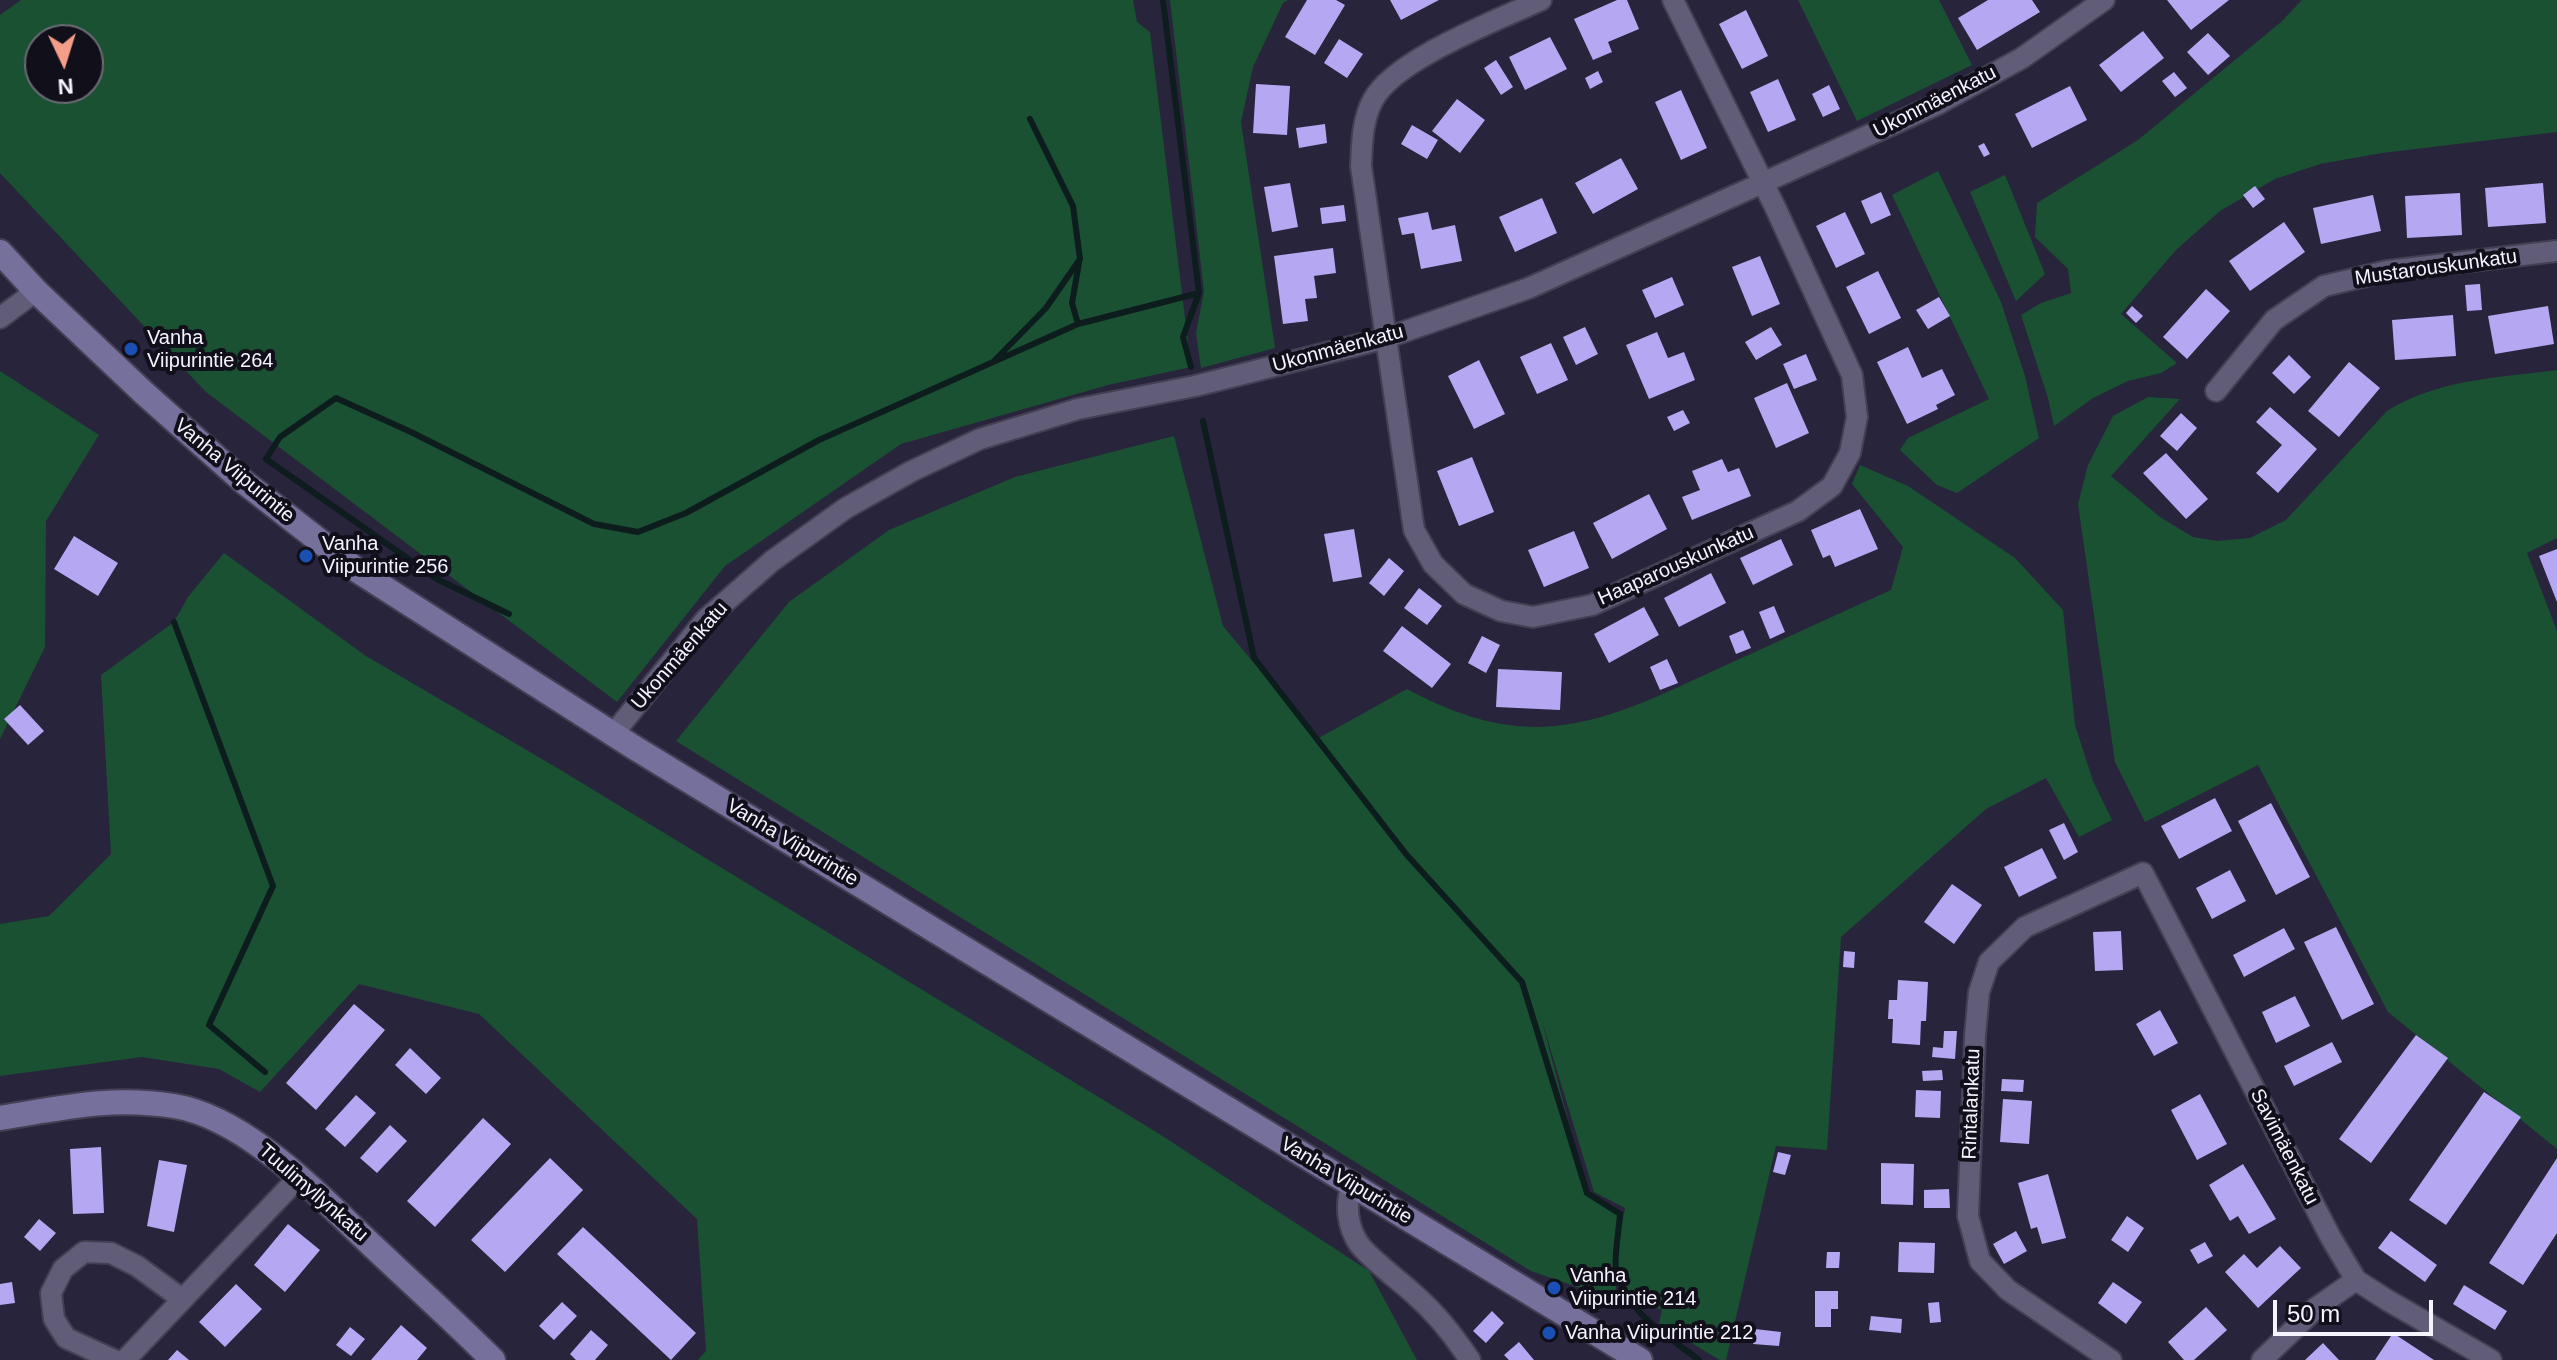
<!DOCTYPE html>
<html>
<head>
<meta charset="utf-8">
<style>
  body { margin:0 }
  #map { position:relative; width:2557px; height:1360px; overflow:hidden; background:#28243c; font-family:Helvetica,sans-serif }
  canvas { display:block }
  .north { position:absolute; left:24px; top:24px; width:80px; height:80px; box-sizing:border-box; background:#110f1a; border:2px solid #6c6a75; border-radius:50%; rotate:176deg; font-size:22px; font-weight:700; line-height:32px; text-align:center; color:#f5f3fe }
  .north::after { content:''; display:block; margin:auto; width:28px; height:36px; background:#f49e89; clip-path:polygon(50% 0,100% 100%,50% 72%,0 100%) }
  .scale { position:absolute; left:2273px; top:1300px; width:160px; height:36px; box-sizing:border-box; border:4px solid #f5f3fe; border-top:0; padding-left:10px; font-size:24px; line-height:28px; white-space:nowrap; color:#f5f3fe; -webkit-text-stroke:6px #110f1a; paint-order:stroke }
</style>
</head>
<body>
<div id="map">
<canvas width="2557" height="1360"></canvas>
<div class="north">N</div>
<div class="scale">50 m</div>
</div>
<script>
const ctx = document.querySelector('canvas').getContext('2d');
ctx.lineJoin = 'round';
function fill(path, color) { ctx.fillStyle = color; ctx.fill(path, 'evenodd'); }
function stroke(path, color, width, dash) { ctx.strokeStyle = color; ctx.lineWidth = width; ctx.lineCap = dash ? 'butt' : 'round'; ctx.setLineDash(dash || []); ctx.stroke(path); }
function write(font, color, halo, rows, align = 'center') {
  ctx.font = font + ' Helvetica,sans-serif'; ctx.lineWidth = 8; ctx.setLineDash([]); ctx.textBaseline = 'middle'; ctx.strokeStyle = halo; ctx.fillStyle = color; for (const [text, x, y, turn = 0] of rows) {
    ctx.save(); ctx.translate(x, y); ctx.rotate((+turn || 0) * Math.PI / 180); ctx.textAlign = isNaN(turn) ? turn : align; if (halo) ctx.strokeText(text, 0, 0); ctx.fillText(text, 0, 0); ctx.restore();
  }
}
fill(new Path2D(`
  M21,0H1133L1137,22L1150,32L1191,367L1108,385L901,444L725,566L617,702L206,392L0,173V15ZM40,40H88V88H40Z
  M1170,0H1288L1283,3L1253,67L1241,122L1275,348L1201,368L1196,333L1204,291Z
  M1798,0H1939L1972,65L1857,121Z
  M2302,0H2557V132L2382,153L2320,164L2275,179L2220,211L2176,250L2121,314L2177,363L2161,373L2128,381L2093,398L2054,426L2048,398L2021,315L2041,303L2071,293L2068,269L2035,237L2037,203L2138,140L2281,22Z
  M1938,171L2001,302L2025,376L2039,438L1957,493L1937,485L1900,450L1908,438L1989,399L1892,195Z
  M2005,175L2045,274L2016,301L1970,192Z
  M2557,370V538L2527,553L2557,631V1149L2388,1012L2258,765L2145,822L2115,762L2078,504L2088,465L2113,416L2148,397L2180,399L2111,476L2160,517L2193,537L2217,541L2250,538L2286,520L2387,411C2438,379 2498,378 2557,370Z
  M0,371L99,435L46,521L45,647L0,739Z
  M1174,436L1223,626L1317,739L1407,689C1448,711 1493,728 1540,727C1606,725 1666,692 1724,666C1780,641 1835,615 1891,590L1903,547L1852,484L1860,465L1908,486L2015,558L2063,610L2075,725L2093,781L2112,820L2079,837L2046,778L1986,809L1841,937L1827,1150L1776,1146L1726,1360H1720L1659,1324L1662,1309L1639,1306L1617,1278L1615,1300L1531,1271L676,741L789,602L889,530L1015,477ZM1541,1018L1594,1192L1625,1208L1620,1233V1214L1587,1192Z
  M224,553L366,656L559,769L1161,1135L1369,1271L1417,1360H698L706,1351L697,1219L479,1014L359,984L260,1092L219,1069L142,1057L0,1076V924L49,916L111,854L101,675L174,622L188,597Z`), '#1a5132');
stroke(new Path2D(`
  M1163,0L1199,293L1183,337L1191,367
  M1078,324L1072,303L1079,263
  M995,360L1046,308L1080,259L1073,206L1030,119
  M1203,421L1254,658L1406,854L1522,982L1587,1193L1620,1214C1619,1230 1614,1255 1616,1270C1624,1311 1669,1337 1699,1360
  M509,614L437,579L266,459L280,437L336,398L411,432L594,524L638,532L686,513L819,440L1078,324L1199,293
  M174,622L273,886L209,1025L265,1072`), '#0d1c1d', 6);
fill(new Path2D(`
  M1307,0H1336L1345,5L1315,55L1285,37Z
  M1390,0H1439L1401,20Z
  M1617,0H1627L1639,29L1608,42L1612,52L1593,60L1574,19Z
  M1988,0H2032L2040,12L1977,50L1958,18Z
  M2167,0H2229L2191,30Z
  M1746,10L1768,56L1742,69L1719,24Z
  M2143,31L2164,58L2121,92L2099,65Z
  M2208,33L2230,56L2208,75L2187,52Z
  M1550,37L1567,69L1525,90L1509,57Z
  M1339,39L1363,54L1347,78L1324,63Z
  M1496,60L1513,87L1501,95L1484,68Z
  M1598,71L1603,82L1590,89L1585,78Z
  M2174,72L2187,88L2175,97L2162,81Z
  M1778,79L1796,120L1768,132L1750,92Z
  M1256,84L1290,86L1287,135L1253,133Z
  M1829,85L1840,109L1823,117L1812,94Z
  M2070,86L2087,120L2032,148L2015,114Z
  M1681,90L1707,148L1681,160L1655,102Z
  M1457,99L1485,120L1460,153L1432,131Z
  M1325,124L1327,143L1299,148L1296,128Z
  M1412,125L1438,140L1427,159L1401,144Z
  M1984,143L1990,154L1984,157L1978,146Z
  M1621,158L1638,189L1593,214L1575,183Z
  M1290,183L1298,227L1272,232L1264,187Z
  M2543,183L2546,223L2488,227L2485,188Z
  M2255,186L2265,199L2253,208L2243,195Z
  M1881,192L1891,215L1871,224L1861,201Z
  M2460,193L2462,235L2407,238L2405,196Z
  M2373,195L2381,231L2321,244L2313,208Z
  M1542,198L1557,233L1515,252L1499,217Z
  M1344,205L1346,221L1322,224L1320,208Z
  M1428,212L1432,230L1455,225L1462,261L1421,269L1414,233L1402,235L1398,218Z
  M1845,212L1865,254L1836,268L1816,226Z
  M2284,222L2305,252L2250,291L2229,261Z
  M1333,248L1336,273L1314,276L1317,298L1305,299L1308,321L1283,324L1274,256Z
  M1760,256L1780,304L1752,316L1732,267Z
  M1878,271L1901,318L1869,334L1846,287Z
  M1672,277L1684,305L1655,318L1642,290Z
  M2480,284L2482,310L2467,311L2465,285Z
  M2206,289L2230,311L2187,359L2163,337Z
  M1939,297L1950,316L1928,329L1916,310Z
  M2132,306L2143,316L2136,323L2126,313Z
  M2548,306L2554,344L2495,354L2488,316Z
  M2453,315L2456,356L2395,360L2392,320Z
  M1585,327L1598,354L1576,365L1563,337Z
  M1771,327L1782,345L1756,360L1745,342Z
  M1657,332L1668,358L1684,352L1695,380L1649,399L1626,345Z
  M1551,343L1568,380L1537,394L1520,357Z
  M1908,347L1922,378L1942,369L1955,395L1936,405L1938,409L1907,424L1877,362Z
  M1806,354L1817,380L1794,389L1783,364Z
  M2289,355L2311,377L2294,394L2272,373Z
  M1479,360L1505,414L1474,429L1448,376Z
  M2349,362L2380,388L2339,437L2308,411Z
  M1787,383L1809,433L1776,448L1754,398Z
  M2270,407L2317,449L2278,493L2256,473L2282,445L2256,422Z
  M1683,410L1690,423L1674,431L1667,417Z
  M2181,413L2197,428L2177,451L2160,436Z
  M2166,453L2208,499L2186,519L2143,473Z
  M1472,457L1494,512L1459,526L1437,471Z
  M1722,459L1728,472L1739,468L1751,496L1692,520L1682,497L1700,490L1692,471Z
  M1649,494L1667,529L1612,559L1593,523Z
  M1860,509L1878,549L1835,567L1830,555L1823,558L1811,530Z
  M1354,529L1362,577L1333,582L1324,534Z
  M1574,531L1589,568L1544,587L1528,550Z
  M74,536L118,563L98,596L54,569Z
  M1781,539L1793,565L1753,585L1740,558Z
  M2557,549V602L2539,556Z
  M1389,558L1404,571L1384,596L1369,583Z
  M1711,573L1726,603L1679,627L1664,598Z
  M1419,588L1442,606L1427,625L1404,608Z
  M1774,606L1785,632L1770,639L1759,612Z
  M1644,607L1659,635L1609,663L1594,634Z
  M1402,626L1451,664L1432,688L1383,651Z
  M1743,630L1751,648L1736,654L1729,636Z
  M1482,636L1500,645L1486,673L1468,663Z
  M1667,659L1678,683L1660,690L1650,667Z
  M1498,669L1562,672L1560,710L1496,707Z
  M20,705L44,731L28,745L4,719Z
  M2215,798L2232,831L2179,859L2161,826Z
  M2271,803L2310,877L2276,895L2238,821Z
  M2064,823L2078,852L2064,860L2049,830Z
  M2042,848L2057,878L2019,897L2004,867Z
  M2230,870L2246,901L2212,919L2196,888Z
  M1952,884L1982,905L1954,944L1924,922Z
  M2336,927L2374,1004L2342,1020L2304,942Z
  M2284,928L2295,949L2244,977L2233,955Z
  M2121,931L2123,970L2095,971L2093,932Z
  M1844,951L1855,952L1854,968L1843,967Z
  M1898,980L1928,982L1926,1021H1921L1920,1045L1892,1043L1893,1019H1888L1889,1000H1897Z
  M2295,996L2310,1026L2276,1043L2262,1012Z
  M354,1004L385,1030L316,1110L286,1083Z
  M2160,1010L2178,1043L2154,1056L2136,1024Z
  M1944,1031H1957L1955,1059L1932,1057L1933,1047L1943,1048Z
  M2416,1035L2448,1058L2371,1163L2339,1139Z
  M2332,1042L2342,1062L2294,1086L2284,1066Z
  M410,1048L441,1078L426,1094L395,1065Z
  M1942,1070L1943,1080L1923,1081L1922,1071Z
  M2002,1079L2024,1080L2023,1092L2001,1091Z
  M1916,1090L1941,1091L1940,1118L1915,1117Z
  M2484,1092L2521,1117L2446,1225L2409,1200Z
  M2200,1094L2227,1144L2197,1160L2171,1110Z
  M356,1095L376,1113L345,1147L325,1129Z
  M2003,1099L2032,1101L2029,1144L2000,1142Z
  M483,1118L511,1144L435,1227L407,1201Z
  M390,1125L407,1141L377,1173L360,1158Z
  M101,1147L104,1213L73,1214L70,1149Z
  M1778,1152L1791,1155L1785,1175L1773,1172Z
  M550,1158L583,1190L505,1272L471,1240Z
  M2557,1158V1233L2523,1285L2489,1263Z
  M159,1160L187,1165L174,1232L147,1226Z
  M1881,1163L1914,1164L1913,1205L1881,1204Z
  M2243,1164L2276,1219L2249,1234L2238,1216L2230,1221L2209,1185Z
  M2048,1174L2066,1238L2042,1244L2037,1227L2031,1229L2018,1183Z
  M1949,1189L1950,1208H1924V1190Z
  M2127,1216L2144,1228L2128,1252L2111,1240Z
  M39,1219L56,1233L40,1251L24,1237Z
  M288,1224L320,1250L285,1292L254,1265Z
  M583,1227L696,1333L671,1360L557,1254Z
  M2016,1231L2027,1251L2004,1264L1993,1244Z
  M2391,1231L2437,1265L2425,1282L2378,1248Z
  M1899,1242L1935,1243L1934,1273L1898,1272Z
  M2205,1242L2213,1256L2198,1264L2190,1250Z
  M2280,1246L2301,1268L2258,1308L2225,1272L2244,1254L2257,1268Z
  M1827,1252H1840L1839,1268H1826Z
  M12,1282L15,1303L0,1305V1284Z
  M2113,1282L2142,1302L2126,1324L2098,1303Z
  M236,1284L262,1309L225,1347L199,1322Z
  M2464,1285L2507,1311L2495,1330L2453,1304Z
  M1815,1291H1838V1309H1831V1327H1815Z
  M562,1302L577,1316L554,1340L539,1326Z
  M1939,1302L1941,1322L1930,1323L1928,1303Z
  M2206,1307L2227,1330L2194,1360H2184L2168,1342Z
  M1492,1311L1504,1323L1486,1343L1473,1331Z
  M1871,1316L1902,1319L1901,1333L1869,1330Z
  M401,1325L427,1348L417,1360H371Z
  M350,1327L365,1339L351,1356L336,1345Z
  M1755,1329L1781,1332L1779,1346L1753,1344Z
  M591,1330L608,1345L595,1360H576L570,1354Z
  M2393,1333L2434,1360H2375Z
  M1519,1342L1534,1360H1509L1504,1355Z
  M2323,1343L2339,1360H2305Z
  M177,1350L189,1360H168Z`), '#b5a7f1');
const street = new Path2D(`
  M1541,0C1498,20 1395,59 1373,100C1362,120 1362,144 1361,166L1414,530L1433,564L1464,594L1501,611L1533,617L1592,605L1798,511L1832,486L1850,453L1857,417L1852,375L1776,209L1673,0
  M0,318L36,291
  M2216,391L2274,320L2324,286L2387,271L2557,251
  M614,733L706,619L772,561L846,508L912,471L980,439L1078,409L1195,386L1386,338L1529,288L1938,104L2022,58L2104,0
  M1352,1185C1345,1204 1347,1226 1359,1244C1368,1257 1401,1282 1414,1294C1436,1313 1454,1336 1470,1360
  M114,1360L66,1338L54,1319L51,1293L63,1269L84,1252L111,1253L137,1266L182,1299
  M125,1360L299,1177
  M2111,1360L2008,1290L1980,1261L1968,1216L1975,1036L1979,992L1989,962L2025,927L2143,873L2331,1238L2356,1280L2387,1300L2491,1360
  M2262,1360L2317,1307L2356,1280`);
const secondary = new Path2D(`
  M0,252L36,291L144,393L244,482L358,571L635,748L1640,1360
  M0,1118C63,1108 110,1096 174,1106C249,1118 325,1202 379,1252C417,1288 456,1323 493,1360`);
stroke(street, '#443f53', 24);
stroke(secondary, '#443f53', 28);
stroke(street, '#615d79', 20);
stroke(secondary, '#76709d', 24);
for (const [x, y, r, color] of [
  [131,349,8,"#1a4fb4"],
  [306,556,8,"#1a4fb4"],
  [1554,1288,8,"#1a4fb4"],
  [1549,1333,8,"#1a4fb4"]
]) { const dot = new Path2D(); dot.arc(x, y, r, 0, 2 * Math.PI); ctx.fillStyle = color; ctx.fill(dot); stroke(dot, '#110f1a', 3); }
write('20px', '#f5f3fe', '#110f1a', [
  ["Ukonmäenkatu",1935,102,-27],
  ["Mustarouskunkatu",2436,268,-8],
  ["Ukonmäenkatu",1338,349,-15],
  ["Vanha Viipurintie",234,471,40],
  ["Haaparouskunkatu",1676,566,-24],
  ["Ukonmäenkatu",680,656,-49],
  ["Vanha Viipurintie",792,843,31],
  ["Rintalankatu",1972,1104,-88],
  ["Savimäenkatu",2284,1147,63],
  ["Vanha Viipurintie",1346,1181,31],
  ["Tuulimyllynkatu",313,1193,41]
]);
write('20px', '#f5f3fe', '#110f1a', [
  ["Vanha",147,338],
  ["Viipurintie 264",147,361],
  ["Vanha",322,544],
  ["Viipurintie 256",322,567],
  ["Vanha",1570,1276],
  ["Viipurintie 214",1570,1299],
  ["Vanha Viipurintie 212",1565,1333]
], 'left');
</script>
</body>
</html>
